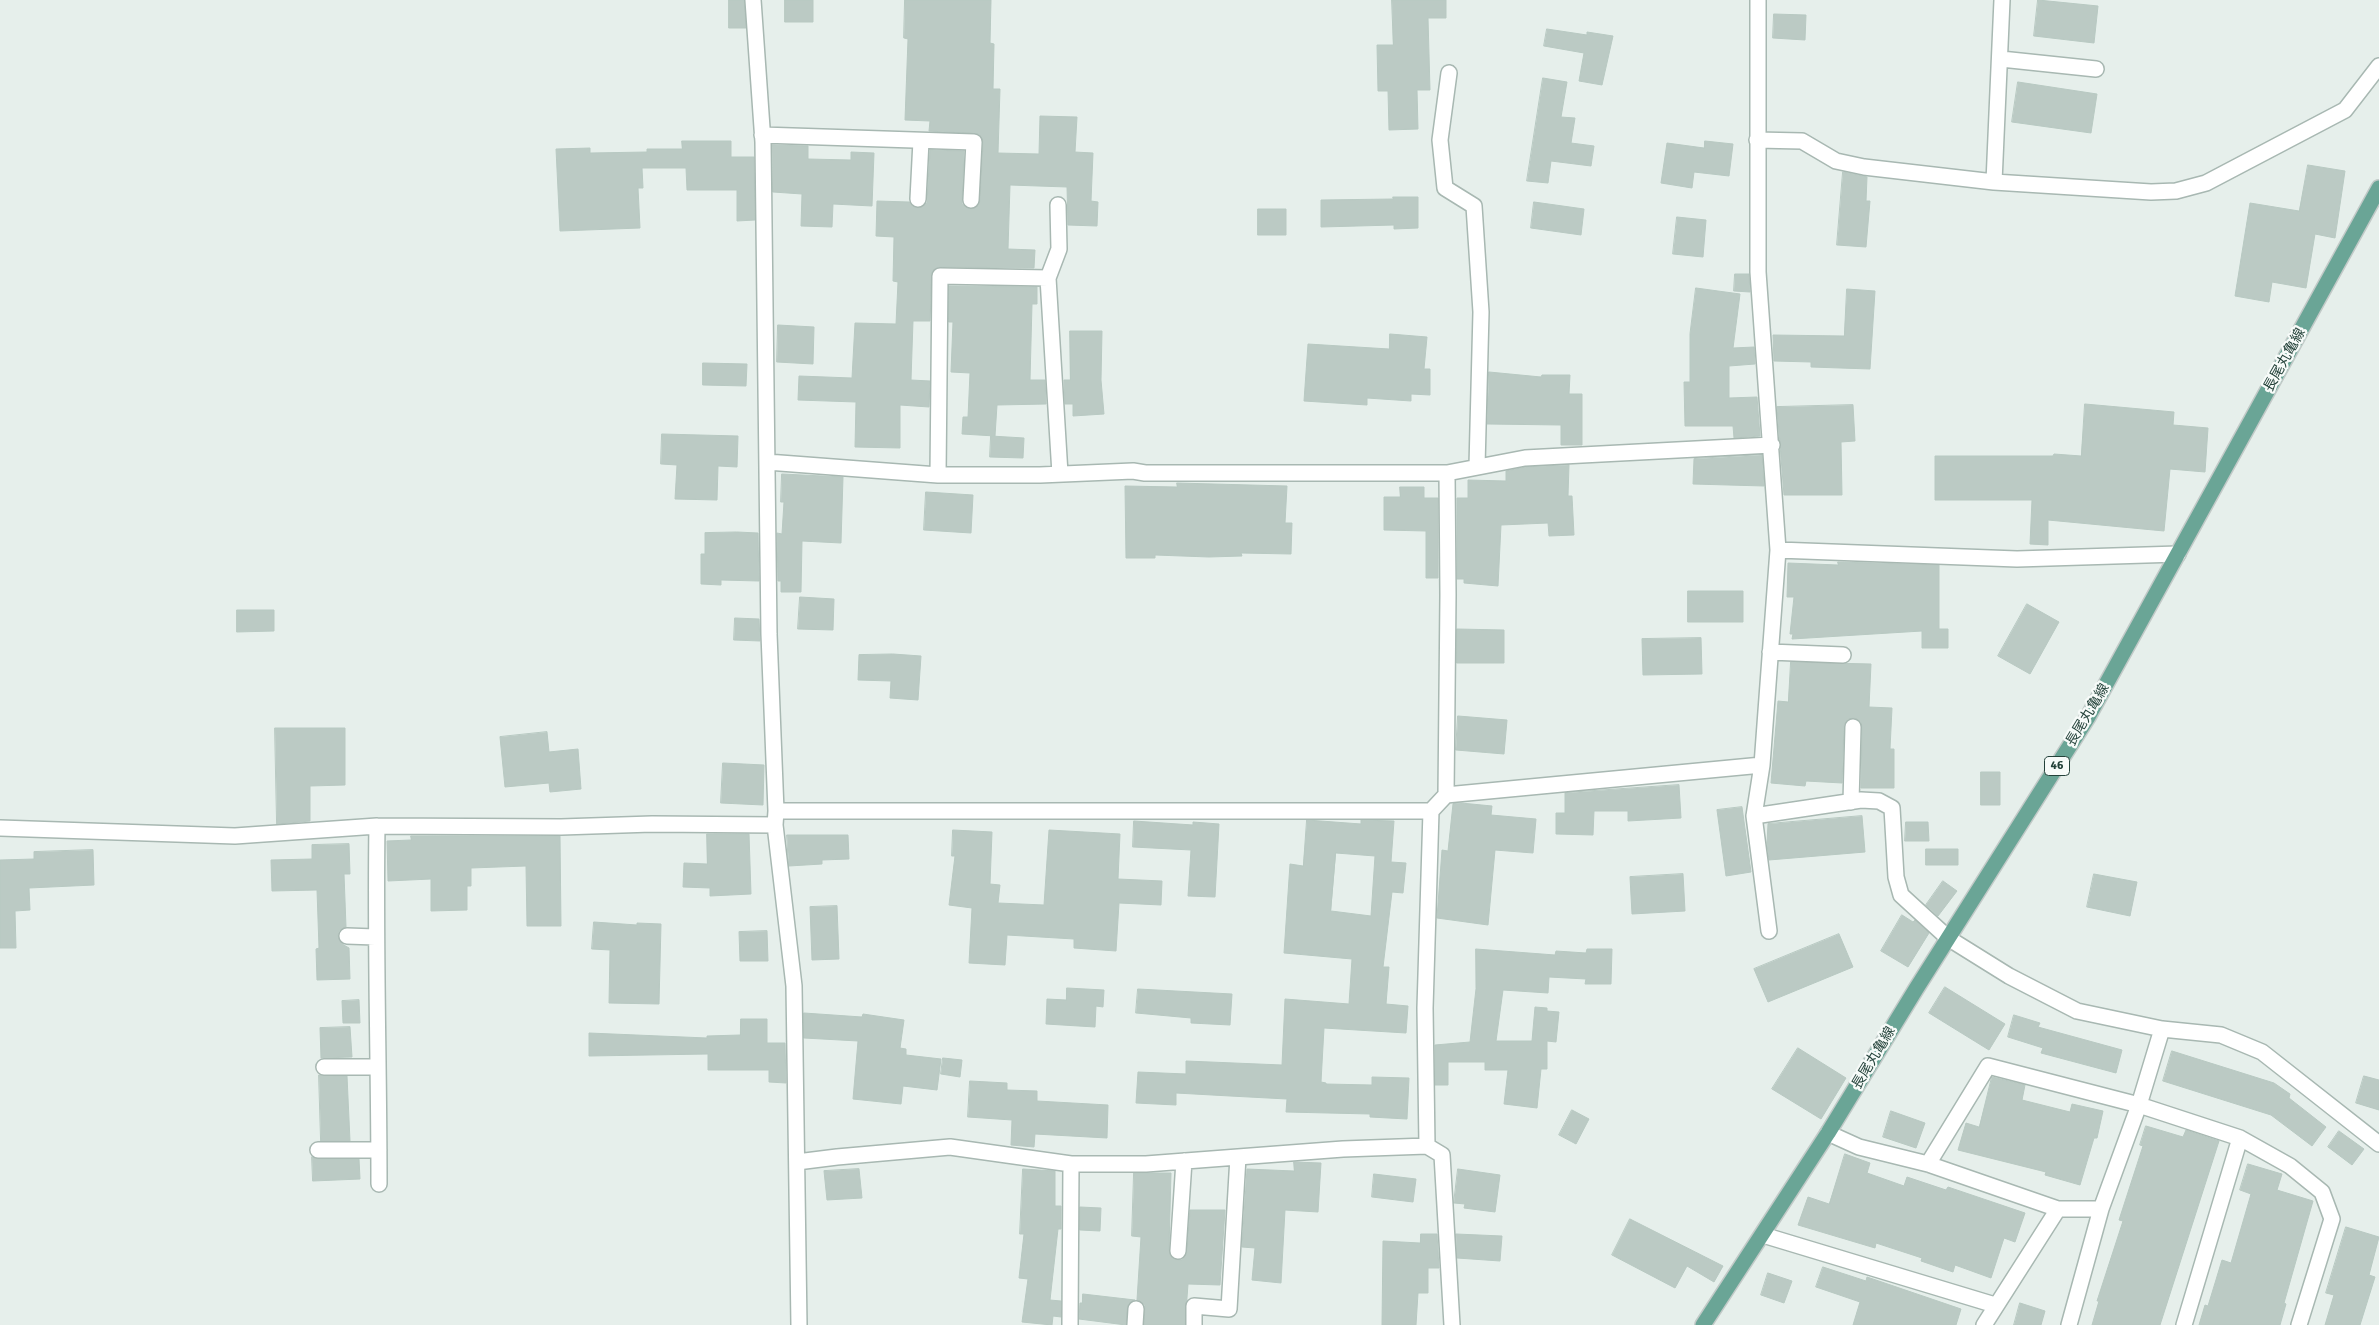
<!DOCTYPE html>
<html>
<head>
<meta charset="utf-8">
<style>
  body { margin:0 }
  canvas { display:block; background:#e6efeb }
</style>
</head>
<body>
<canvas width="2379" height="1325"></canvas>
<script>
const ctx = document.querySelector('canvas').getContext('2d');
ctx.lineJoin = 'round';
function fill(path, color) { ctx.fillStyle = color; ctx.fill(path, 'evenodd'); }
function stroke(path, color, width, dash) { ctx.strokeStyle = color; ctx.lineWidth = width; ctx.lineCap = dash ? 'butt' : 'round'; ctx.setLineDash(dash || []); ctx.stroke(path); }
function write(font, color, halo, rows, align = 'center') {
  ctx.font = font + ' Signika,"Noto Sans JP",sans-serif'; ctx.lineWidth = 4.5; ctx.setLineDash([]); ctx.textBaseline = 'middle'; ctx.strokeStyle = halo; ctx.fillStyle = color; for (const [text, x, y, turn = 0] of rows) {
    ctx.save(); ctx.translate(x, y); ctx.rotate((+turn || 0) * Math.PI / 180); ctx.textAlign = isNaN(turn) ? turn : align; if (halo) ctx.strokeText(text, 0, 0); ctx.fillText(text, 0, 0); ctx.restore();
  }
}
const building = new Path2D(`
  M729,0H744L746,28H729Z
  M785,0H813V22H785Z
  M905,0H991L990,43L994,44L993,89H1000L998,153L1039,154L1040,116L1077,117L1075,152L1093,153L1091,201L1098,202L1097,226L1068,225L1067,187L1010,185L1008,249L1035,250L1034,268L940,267L932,271L930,321H913L911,380L930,381L929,407L900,405V448L855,447L856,402L798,400L799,376L852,378L855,323L896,324L898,282L893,281L894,237L876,236L877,201L909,202L918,208L927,203L930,150L964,151L962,204L971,209L979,205L980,200L983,142L979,134L929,131L930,121L905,120L908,39L904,38Z
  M1392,0H1446V18H1428L1430,90H1417L1418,129L1389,130L1388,91H1378L1377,45H1393Z
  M2038,0L2098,6L2094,43L2034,36Z
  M1774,14L1806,15L1805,40L1773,38Z
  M1547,29L1587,35V32L1613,36L1602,85L1579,81L1584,53L1544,46Z
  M1543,78L1567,82L1561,117L1575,118L1571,143L1594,146L1591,166L1551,161L1548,183L1527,181Z
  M2018,82L2097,94L2091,133L2012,122Z
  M682,141H731V157H754L755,220L737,221V190H687L686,168H642L643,188H638L640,228L560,231L556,149L590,148V153L647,152V149H682Z
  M1705,141L1733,144L1729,176L1694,172L1692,188L1661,183L1667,143L1704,148Z
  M772,145L808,146V159L851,160V152L874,153L872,206L833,204L832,227L801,226L802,194L773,192Z
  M2308,165L2345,171L2335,238L2315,234L2306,288L2272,282L2269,302L2235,296L2250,203L2299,211Z
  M1843,172L1867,177L1866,201H1870L1866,247L1837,245Z
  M1393,197H1418V228L1394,229V225L1321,227V200L1393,199Z
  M1534,202L1584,209L1581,235L1531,228Z
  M1258,209H1286V235H1258Z
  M1677,217L1706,220L1703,257L1673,254Z
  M1735,274H1749L1750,292L1734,291Z
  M949,286L1037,287V304H1032L1030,380H1045L1046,404L997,405L995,436L962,434L963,417H968L970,373L951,372L953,322H949Z
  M1696,288L1740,294L1733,348L1754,347L1755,364L1729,366V398L1757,397L1760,436L1734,438L1733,426H1685L1684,382H1690V334Z
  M1847,289L1875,291L1870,369L1811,367V362L1774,361L1773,335L1844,336Z
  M778,325L814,327L813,364L777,362Z
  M1070,331H1102L1101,380L1104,414L1073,416V404H1065L1064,380H1070Z
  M1390,334L1427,337L1424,369H1430V395L1411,394V401L1367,398V405L1304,401L1308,344L1389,349Z
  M703,363L747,364L746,386L703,385Z
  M1489,372L1541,377L1542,375H1570L1569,394H1582V445H1561V425L1487,424Z
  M2085,404L2174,412L2173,425L2208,428L2205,472L2170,469L2164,531L2048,520V545L2030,544L2032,500H1935V456H2053L2054,454L2081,456Z
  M1853,405L1855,441L1841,442L1842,495H1784L1777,407Z
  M662,434L738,436L737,467L718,466L717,500L675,499L677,465L661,464Z
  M991,436L1024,438L1023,458L990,457Z
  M1762,455L1764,486L1693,484L1694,459Z
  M1569,465L1568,496H1572L1574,535L1549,536L1548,523L1501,525L1498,586L1464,583V579H1457V498H1468V480L1506,481V471L1526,467Z
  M782,474L843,477L841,543L802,541L801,592H781V581H778L777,533L782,534L784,502H781Z
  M1177,483L1287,486L1285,523H1292L1291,554L1241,553L1242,556L1209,557L1155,555V558H1126L1125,486L1177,487Z
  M1400,487H1424V498H1438V578H1426V531L1384,530V497H1400Z
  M926,492L973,495L971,533L924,530Z
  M737,532L758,533L759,581L721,580V585L701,584V554H705V533Z
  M1838,562L1939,565V629H1948V648H1922V631L1792,639L1793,634H1790L1794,597H1787L1788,563L1838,565Z
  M1688,591H1743V622H1688Z
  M800,597L834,599L833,630L798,629Z
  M2027,604L2059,622L2030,674L1998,656Z
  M237,610H274V631L237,632Z
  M735,618L759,619L760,641L734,640Z
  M1457,629L1504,630V663H1457Z
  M1701,638L1702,674L1643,675L1642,639Z
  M893,654L921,656L918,700L890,698L891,681L858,680L859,655Z
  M1791,662L1871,664L1869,707L1892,708L1890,749H1894V788H1861L1862,727L1861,722L1854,718L1848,719L1844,726L1842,783L1806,781L1805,786L1771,783L1778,701L1788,702Z
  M1458,716L1507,720L1504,754L1456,750Z
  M275,728H345V785L310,786V821L277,824Z
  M547,732L549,752L578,749L581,789L550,792L549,783L505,787L500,737Z
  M723,763L764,765L763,805L721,803Z
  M1981,772H2000V805H1981Z
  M1679,785L1681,818L1628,821V811H1594L1593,835L1556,834V813H1565V793Z
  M1461,803L1492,806L1491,815L1536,819L1533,853L1495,850L1488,925L1437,918L1442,850L1448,851L1453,804Z
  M1742,807L1751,872L1726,876L1717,810Z
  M1862,816L1865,852L1769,860L1767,843L1768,824Z
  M1307,820L1361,824V820L1394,821L1391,862L1406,863L1403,893L1392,892L1383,967H1389L1386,1004L1408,1006L1406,1033L1324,1028L1321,1082L1326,1083V1084L1372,1085V1077L1409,1078L1407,1119L1370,1117V1114L1286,1112L1287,1099L1230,1096L1176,1093V1105L1136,1103L1138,1072L1186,1074V1061L1282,1065L1285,999L1349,1004L1352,959L1284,953L1290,864L1303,866ZM1336,853L1375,856L1371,916L1331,911Z
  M1134,821L1193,825V822L1219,824L1215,897L1188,896L1191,850L1133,847Z
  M1906,822H1928L1929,841H1905Z
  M953,830L992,832L990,884L1000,885L998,903L1044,905L1049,830L1120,834L1118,879L1162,881L1161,905L1119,903L1116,951L1074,948V939L1007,935L1005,965L969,963L972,908L949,905L955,856H952Z
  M707,834H749L751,894L710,896V888L683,887L684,863L707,864Z
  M787,835H848L849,859L822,860V864L789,866Z
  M411,836H560L561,926H527L526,866L471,868V886H467V910L431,911V879L388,881L387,841L411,840Z
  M349,844L350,874H344L346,927L339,931L338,936L342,944L349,948L350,979L317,980L316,949L319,948L317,890L272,891L271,860L312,859V845Z
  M1926,849H1958V865H1926Z
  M93,850L94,885L29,888L30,910L15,911L16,948H0V860L34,859V852Z
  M1683,874L1685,911L1632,914L1630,877Z
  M2094,874L2137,882L2130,916L2087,907Z
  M1943,881L1957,891L1938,916L1926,905Z
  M837,906L839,959L812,960L810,907Z
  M1902,915L1913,922L1915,920L1929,933L1908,967L1881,951Z
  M594,922L637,925V923L661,924L659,1004L609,1003L610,950L592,949Z
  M767,931L768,961H740L739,932Z
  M1839,934L1853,967L1768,1002L1754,969Z
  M1476,949L1555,955L1556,951L1586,953L1587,949H1612L1611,984H1585L1586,979L1549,977L1548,993L1503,990L1496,1041H1532L1535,1007L1547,1008V1011L1559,1012L1556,1042L1547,1041V1069H1541L1537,1108L1504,1104L1508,1070H1485V1062H1448V1085H1435V1045L1470,1042L1476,989Z
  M1945,987L2005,1024L1989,1050L1929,1013Z
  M1067,988L1104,990L1103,1007L1096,1006L1095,1027L1046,1024L1047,999L1066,1000Z
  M1138,989L1232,994L1230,1025L1191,1023V1018L1136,1013Z
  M359,1000L360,1023H343L342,1001Z
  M804,1013L862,1017L863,1014L904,1020L900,1048L906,1049V1055L941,1059L937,1090L903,1086L901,1104L853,1099L858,1041L804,1038Z
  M2014,1015L2040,1023L2038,1027L2122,1050L2116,1073L2041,1053L2043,1048L2008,1037Z
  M741,1019H767V1043H785L786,1083L769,1082V1070H708V1054L589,1056V1033L707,1038V1036L740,1035Z
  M350,1027L352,1057L321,1058L320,1028Z
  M1798,1048L1846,1078L1821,1119L1772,1089Z
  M2172,1051L2274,1083L2290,1094L2289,1098L2326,1127L2312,1146L2271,1115L2163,1081Z
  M943,1058L962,1060L960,1077L941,1074Z
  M319,1075L347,1076L350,1141H321Z
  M2364,1076L2379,1080V1110L2356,1103Z
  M1992,1077L2025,1085L2022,1100L2070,1112L2072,1104L2103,1111L2097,1138H2094L2080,1185L2045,1175L2046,1172L1958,1150L1966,1123L1979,1127Z
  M970,1081L1007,1083V1090L1037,1091V1101L1108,1105L1107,1138L1035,1134L1034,1147L1011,1145L1012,1120L968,1117Z
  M1572,1110L1589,1119L1576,1144L1559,1135Z
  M1891,1111L1925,1123L1916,1148L1883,1137Z
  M2146,1126L2183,1137L2186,1130L2219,1141L2160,1325H2092L2099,1301H2097L2123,1221L2119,1220L2143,1146L2140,1145Z
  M2339,1131L2364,1149L2352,1165L2328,1147Z
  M1845,1154L1870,1163L1867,1173L1904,1186L1907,1177L1946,1190L1948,1187L2025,1213L2015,1242L2004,1238L1991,1278L1955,1265L1953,1272L1921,1261L1922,1258L1876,1243L1875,1248L1798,1225L1808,1197L1829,1204Z
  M312,1157L318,1159H359L360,1179L313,1181Z
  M1294,1162L1321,1163L1318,1212L1285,1210L1281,1283L1252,1280L1255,1248L1242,1247L1247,1169L1294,1171Z
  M2248,1164L2282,1174L2277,1190L2313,1201L2284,1303L2286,1304L2280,1325H2199L2205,1305L2208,1306L2222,1260L2231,1263L2251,1194L2240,1190Z
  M859,1169L862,1198L827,1200L824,1171Z
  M1023,1169L1055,1171V1206H1061V1229H1058L1050,1300L1061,1301V1317L1053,1316L1052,1325L1022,1322L1028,1279L1019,1278L1024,1234H1020Z
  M1458,1169L1500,1175L1495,1212L1464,1208L1465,1204L1454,1203Z
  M1134,1173H1171L1169,1250L1173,1259L1182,1260L1187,1252L1190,1210H1225L1220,1285L1188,1284L1185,1325H1144L1145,1305L1137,1300L1141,1237L1132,1236Z
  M1374,1174L1416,1179L1413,1202L1372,1197Z
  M1080,1207L1101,1208L1100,1231L1080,1230Z
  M1630,1219L1723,1266L1714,1282L1687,1266L1675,1288L1612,1255Z
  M2346,1227L2379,1237L2369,1275L2375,1277L2360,1325H2325L2334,1295L2326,1293Z
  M1421,1234H1437L1439,1268H1428V1293H1418L1416,1325H1382L1383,1241L1420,1243Z
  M1456,1234L1502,1236L1500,1261L1457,1258Z
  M1823,1267L1866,1281L1867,1277L1961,1309L1956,1325H1853L1860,1302L1816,1287Z
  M1768,1273L1792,1281L1784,1303L1761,1295Z
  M1083,1294L1135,1300L1128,1304L1126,1325L1079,1319L1080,1303H1082Z
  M2020,1303L2045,1311L2041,1325H2014Z`);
fill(building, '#bbcac4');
stroke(building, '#b8c9c2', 1);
const street = new Path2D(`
  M753,0L763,142L769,634L776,811L775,825L794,986L799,1325
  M1758,0V272L1778,550L1762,765L1754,816L1769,931
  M2001,59L2096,69
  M1449,73L1440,140L1445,188L1474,206L1481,312L1477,466
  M762,135L974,142L971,200
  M1757,140L1802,141L1836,161L1864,167L1994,182L2151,192L2176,191L2206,183L2345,110L2379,66
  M1994,182L2002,0
  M918,199L921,141
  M1048,278L1060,474
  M767,462L938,475H1040L1133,471L1145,473H1447L1525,458L1772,445
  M938,475L940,276L1048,278L1059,249L1058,205
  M1778,550L2017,559L2178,554
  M1770,652L1843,655
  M1446,795L1762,765
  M1851,802L1853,727
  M776,811H1431
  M1754,816L1861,800L1879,801L1892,808L1896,877L1901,895L1948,938L2009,976L2077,1011L2162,1029L2221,1035L2262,1052L2379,1144
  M377,826C375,946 379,1065 379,1184
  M0,828L235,836L377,826L561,827L652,824L775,825
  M347,936L375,937
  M324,1067H378
  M1828,1133L1859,1147L1928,1164L2058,1209H2101
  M1427,1146L1425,1008L1431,811L1446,795L1448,595L1447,473
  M318,1150H379
  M797,1162L837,1157L950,1147L1071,1164H1146L1343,1149L1427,1146L1442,1155L1452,1325
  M1928,1164L1988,1066L2139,1105L2240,1138L2290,1166L2322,1192L2332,1219L2299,1325
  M1763,1235L1995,1305
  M1178,1251L1184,1161
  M1070,1325L1071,1164
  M1135,1325L1136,1309
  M1194,1325V1306L1229,1309L1238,1157
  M1984,1325L2058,1209
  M2069,1325L2101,1209L2139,1105L2162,1029
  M2184,1325L2240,1138`);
const primary = new Path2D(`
  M1703,1325L1828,1133L1916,989L2088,717L2379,188`);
stroke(street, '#a8b8b2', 18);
stroke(primary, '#c2cac8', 18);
stroke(street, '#fff', 15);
stroke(primary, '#6aa596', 15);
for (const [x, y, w] of [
  [2057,766,25]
]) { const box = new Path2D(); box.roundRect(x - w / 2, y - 9.5, w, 19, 4); ctx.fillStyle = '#f7fbf9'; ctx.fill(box); stroke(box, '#24423a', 1); }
write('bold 12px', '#24423a', null, [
  ["46",2057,766]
]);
write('14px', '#24423a', '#f7fbf9', [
  ["長尾丸亀線",2285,360,-61],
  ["長尾丸亀線",2088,715,-59],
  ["長尾丸亀線",1874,1058,-59]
]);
</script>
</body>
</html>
